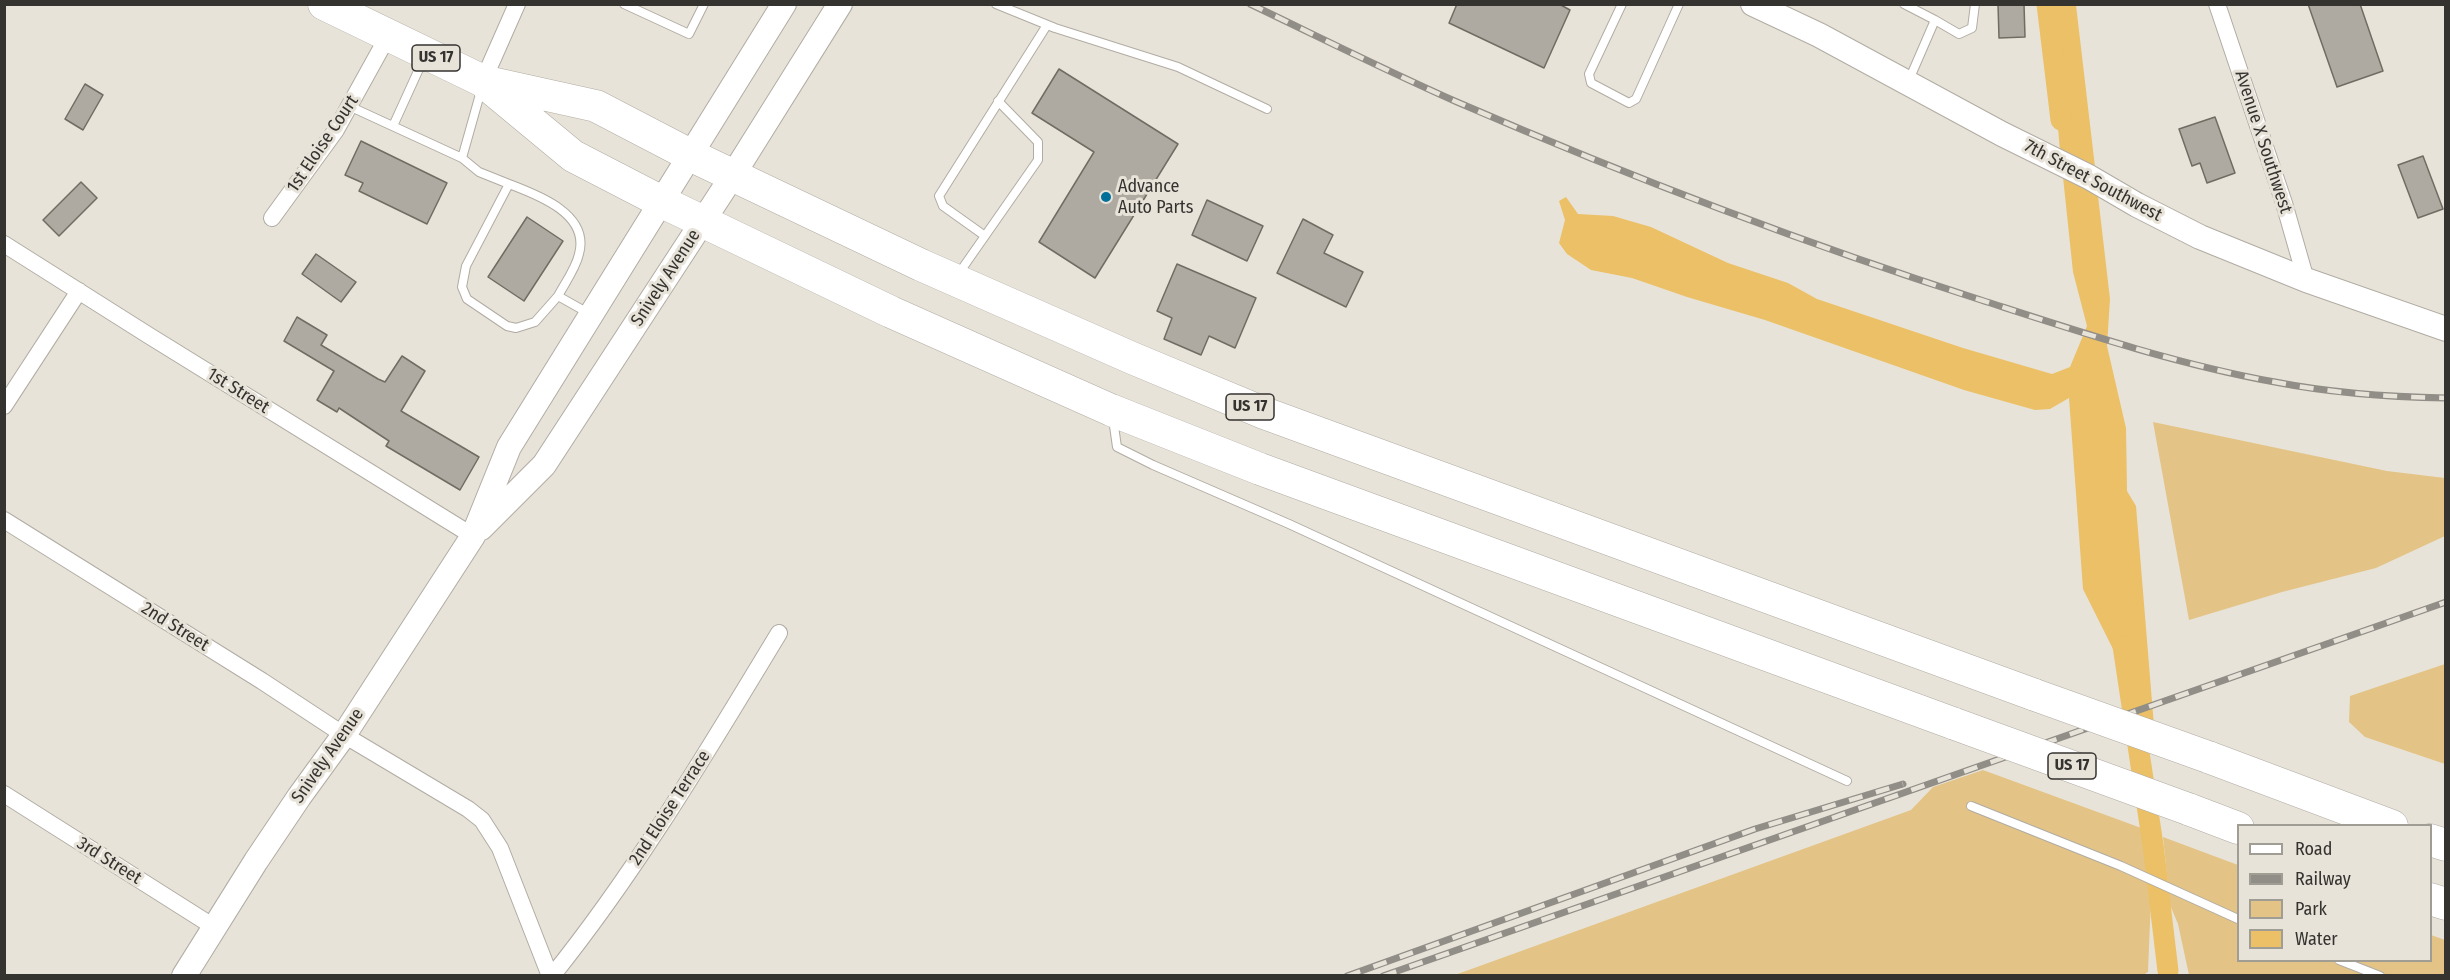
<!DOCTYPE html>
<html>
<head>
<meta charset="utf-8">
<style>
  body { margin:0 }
  #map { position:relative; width:2450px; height:980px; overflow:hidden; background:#e8e3d9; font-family:"Fira Sans Condensed",sans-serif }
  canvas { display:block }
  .frame { position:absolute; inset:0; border:6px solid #353330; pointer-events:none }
  .legend { position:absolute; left:2237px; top:824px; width:195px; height:138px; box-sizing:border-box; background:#e8e3d9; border:2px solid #a09d95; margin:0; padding:8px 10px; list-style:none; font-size:18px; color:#353330 }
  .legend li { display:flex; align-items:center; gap:12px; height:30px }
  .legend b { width:30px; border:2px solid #a09d95 }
</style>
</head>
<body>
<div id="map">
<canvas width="2450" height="980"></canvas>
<div class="frame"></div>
<ul class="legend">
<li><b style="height:8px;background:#fff"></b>Road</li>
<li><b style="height:8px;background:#918d87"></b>Railway</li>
<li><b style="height:16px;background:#e3c486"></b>Park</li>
<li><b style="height:16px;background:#ebc066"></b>Water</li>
</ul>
</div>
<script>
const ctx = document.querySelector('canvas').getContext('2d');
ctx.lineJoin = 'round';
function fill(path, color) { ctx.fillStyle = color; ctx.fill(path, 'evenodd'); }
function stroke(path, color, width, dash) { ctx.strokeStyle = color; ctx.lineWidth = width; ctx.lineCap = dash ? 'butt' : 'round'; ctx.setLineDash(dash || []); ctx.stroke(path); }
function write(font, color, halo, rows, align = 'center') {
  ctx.font = font + ' "Fira Sans Condensed",sans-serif'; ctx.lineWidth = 6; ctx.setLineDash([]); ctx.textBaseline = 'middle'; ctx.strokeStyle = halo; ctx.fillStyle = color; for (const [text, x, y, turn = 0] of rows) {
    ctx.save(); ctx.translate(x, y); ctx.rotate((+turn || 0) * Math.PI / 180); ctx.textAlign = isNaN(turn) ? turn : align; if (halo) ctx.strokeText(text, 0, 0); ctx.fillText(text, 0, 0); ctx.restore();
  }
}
fill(new Path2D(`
  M2153,422L2387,471L2445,478V536L2376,568L2282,592L2189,620Z
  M2445,664V764L2365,737L2349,722L2350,696Z
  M1983,770L2144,829L2151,898L2148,972L2143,975L1452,976L1911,810L1933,787Z
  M2163,837L2238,865V960H2430L2431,935L2445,940V975H2189L2178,924L2170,905Z`), '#e3c486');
fill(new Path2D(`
  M2048,5H2076L2095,167L2060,151L2056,105L2060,80Z
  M2063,177L2098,196L2110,299L2107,346L2126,428L2127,491L2136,506L2154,726L2134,719L2131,685L2083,589L2069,398L2050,409L2035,410L1964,390L1765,320L1687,297L1632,278L1591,270L1567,254L1559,243L1565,220L1559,201L1566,197L1578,214L1613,216L1651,227L1728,263L1788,283L1817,299L1963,348L2052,374L2070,367L2087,326L2073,272Z`), '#ebc066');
stroke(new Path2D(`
  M2047,4L2061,120
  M2123,646L2153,845L2168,971`), '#ebc066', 21);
const building = new Path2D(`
  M1457,4H1559L1570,10L1544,68L1449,23Z
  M1998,4H2024L2025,37L1999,38Z
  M2308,4H2360L2383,71L2337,87Z
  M1059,69L1178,144L1095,278L1039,242L1094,152L1032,113Z
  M85,84L103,95L83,130L65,119Z
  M2215,117L2235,173L2207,183L2200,163L2192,166L2179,129Z
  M361,141L447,183L427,224L359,191L363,183L345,175Z
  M2423,156L2443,209L2418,218L2398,165Z
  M81,182L97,198L59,236L43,220Z
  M1207,200L1263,226L1247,261L1192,235Z
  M527,217L563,241L524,301L488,277Z
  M1303,219L1333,235L1324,253L1363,272L1346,307L1277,273Z
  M316,254L356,282L341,302L302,274Z
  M1177,264L1256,298L1235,348L1209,336L1201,355L1164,339L1172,318L1157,311Z
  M297,317L327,335L321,345L378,379L385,382L402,356L425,371L401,411L479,457L460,490L386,446L389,441L339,408L337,412L317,400L334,371L284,341Z`);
fill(building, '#afaaa1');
stroke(building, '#706c63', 1.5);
const lane = new Path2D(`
  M624,4L689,34L704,4
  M996,4L1055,28L1178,67L1267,109
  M1622,4L1589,74L1591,83L1629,103L1636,99L1679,4
  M1904,4L1935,20L1909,80
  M1935,20L1959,34L1972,28L1975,4
  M349,106L462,158L479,172L509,184L466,266L462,287L467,299L507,326L516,328L535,322L558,296L590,314
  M393,126L424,58
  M462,158L482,87
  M509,184C538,195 590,214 579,254C576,268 565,283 558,296
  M985,236L943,206L939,196L1047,25
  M957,276L1038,160V142L998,101
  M1113,419L1117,447L1153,465L1289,524L1847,781
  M1971,806L2121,866L2238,919
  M2339,960L2380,976`);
const street = new Path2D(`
  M2217,4L2284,203L2306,280
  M483,81L517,4
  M272,218L336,130L388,36
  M4,244L148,335L473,536
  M4,406L79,291
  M4,520L262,681L344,735L468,809L482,820L500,848L550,976
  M4,794L214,927
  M552,976C638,869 708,750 779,633`);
const secondary = new Path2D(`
  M1753,4L1819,35L2002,134L2089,177L2137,205L2200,237L2306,280L2446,329
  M481,528L544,465L733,175L840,4
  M184,976L256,861L299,797L344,735L473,536L509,447L784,4`);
const highway = new Path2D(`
  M324,4L483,81L596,106L690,155L921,265L1132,358L1264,413L2035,695
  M486,84L573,156L660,201L891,312L1111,410L1260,469L1955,724
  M2208,757L2392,826
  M2188,809L2238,828
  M2430,840L2446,845
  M2430,899L2446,904`);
stroke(lane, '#b1aca3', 10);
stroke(street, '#b1aca3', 18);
stroke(secondary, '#b1aca3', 26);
stroke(highway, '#b1aca3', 33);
stroke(lane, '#fff', 8);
stroke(street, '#fff', 16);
stroke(secondary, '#fff', 24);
stroke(highway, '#fff', 32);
const rail = new Path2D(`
  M1250,4C1319,37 1387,71 1457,102C1628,176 1803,243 1981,300C2077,331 2175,364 2275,382C2331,393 2388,397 2446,398
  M1347,976L1755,829L1903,784
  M1383,976L2446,602`);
stroke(rail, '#918d87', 7);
stroke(rail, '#e8e3d9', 4.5, [14]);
const highwayBridge = new Path2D(`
  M2035,695L2208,757
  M1955,724L2188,809`);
stroke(highwayBridge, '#b1aca3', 33, []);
stroke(highwayBridge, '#fff', 32);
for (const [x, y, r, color] of [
  [1106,197,6,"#00709b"]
]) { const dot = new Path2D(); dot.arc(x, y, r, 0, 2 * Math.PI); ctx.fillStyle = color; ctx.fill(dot); stroke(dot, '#e8e3d9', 2); }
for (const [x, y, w] of [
  [436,58,48],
  [1250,407,48],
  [2072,766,48]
]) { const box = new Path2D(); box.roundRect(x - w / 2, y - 13, w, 26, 4.5); ctx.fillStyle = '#e8e3d9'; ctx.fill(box); stroke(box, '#353330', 1.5); }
write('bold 16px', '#353330', null, [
  ["US 17",436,58],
  ["US 17",1250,407],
  ["US 17",2072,766]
]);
write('18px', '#353330', '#e8e3d9', [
  ["Avenue X Southwest",2263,142,72],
  ["1st Eloise Court",323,144,-56],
  ["7th Street Southwest",2093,181,28],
  ["Snively Avenue",666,278,-57],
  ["1st Street",238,391,32],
  ["2nd Street",175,627,32],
  ["Snively Avenue",328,756,-55],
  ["2nd Eloise Terrace",670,808,-57],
  ["3rd Street",109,861,32]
]);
write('18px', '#353330', '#e8e3d9', [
  ["Advance",1118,187],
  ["Auto Parts",1118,208]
], 'left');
</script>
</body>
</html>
